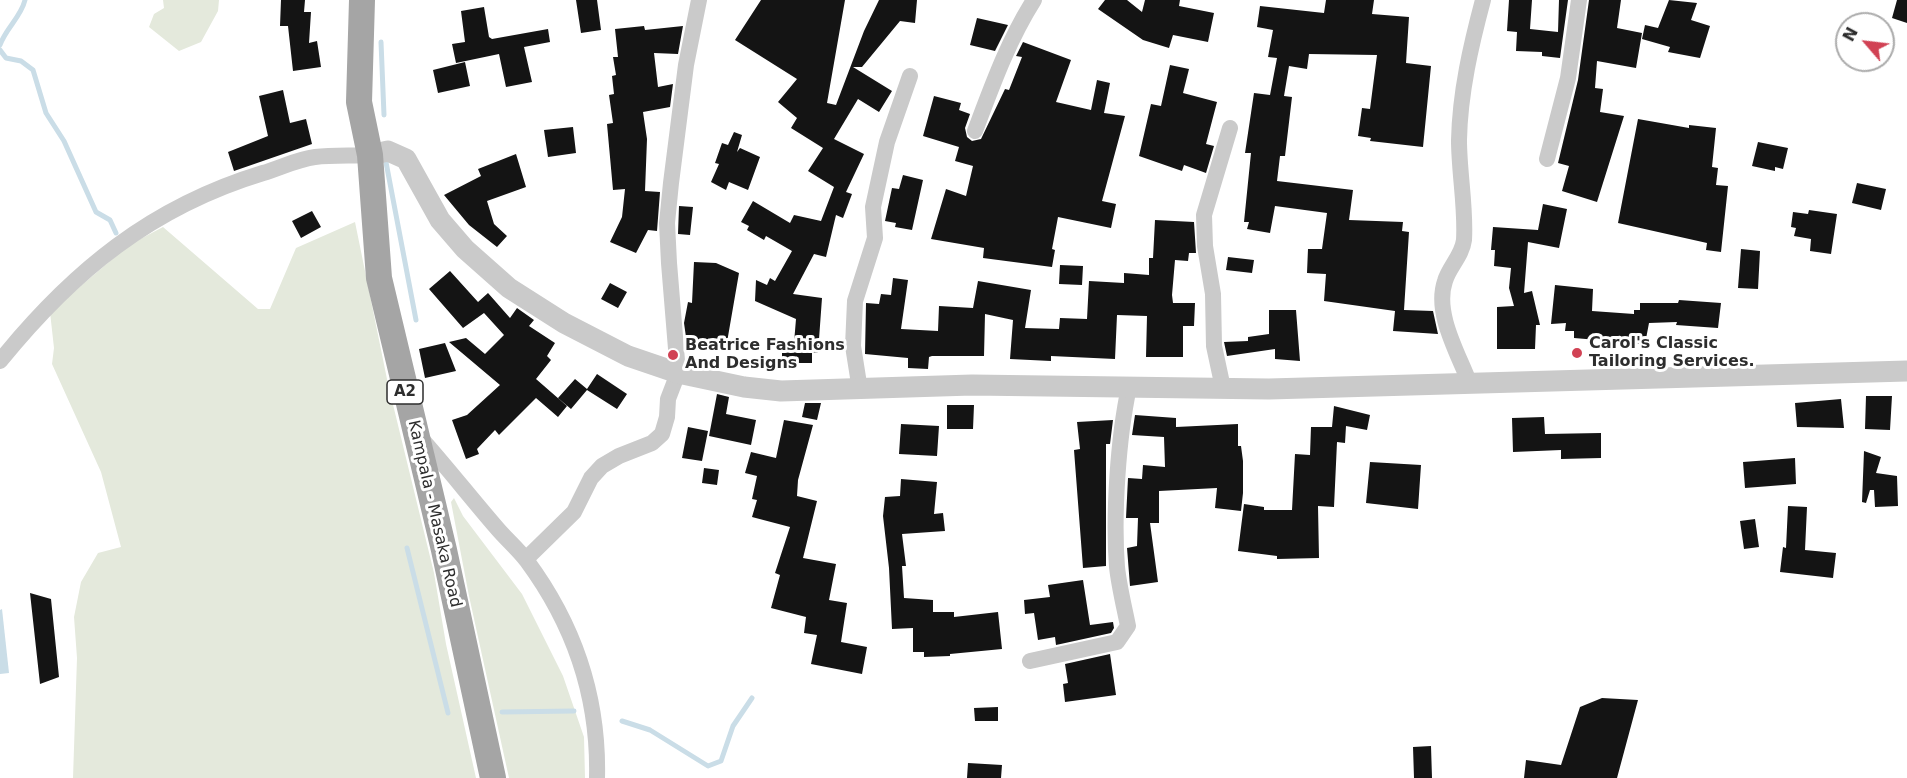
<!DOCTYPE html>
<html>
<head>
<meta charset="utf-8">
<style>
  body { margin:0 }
  #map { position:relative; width:1907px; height:778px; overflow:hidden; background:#fff; font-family:"DejaVu Sans",sans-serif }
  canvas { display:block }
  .north { position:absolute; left:1835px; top:12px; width:60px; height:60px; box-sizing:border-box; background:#fff; border:2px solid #ababab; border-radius:50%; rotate:298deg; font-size:16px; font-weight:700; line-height:24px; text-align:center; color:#2d2d2d }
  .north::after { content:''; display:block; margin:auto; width:21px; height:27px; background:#d14254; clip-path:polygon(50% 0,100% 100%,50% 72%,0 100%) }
</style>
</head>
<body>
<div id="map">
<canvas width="1907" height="778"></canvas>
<div class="north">N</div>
</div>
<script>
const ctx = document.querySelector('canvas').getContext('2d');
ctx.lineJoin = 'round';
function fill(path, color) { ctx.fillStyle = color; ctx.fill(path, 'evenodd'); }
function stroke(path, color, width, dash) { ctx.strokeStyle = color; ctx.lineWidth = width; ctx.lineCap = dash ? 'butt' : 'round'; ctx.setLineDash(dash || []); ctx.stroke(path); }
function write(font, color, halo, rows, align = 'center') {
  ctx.font = font + ' "DejaVu Sans",sans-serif'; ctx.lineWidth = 6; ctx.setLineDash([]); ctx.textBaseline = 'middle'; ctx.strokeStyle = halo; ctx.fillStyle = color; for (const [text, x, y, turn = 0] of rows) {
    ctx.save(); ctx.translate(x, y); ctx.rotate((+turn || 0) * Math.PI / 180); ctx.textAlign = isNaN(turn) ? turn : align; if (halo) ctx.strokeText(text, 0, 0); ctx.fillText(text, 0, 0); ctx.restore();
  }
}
fill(new Path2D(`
  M163,0H219L218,11L201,42L179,51L149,27L154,14L164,8Z
  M355,222L388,384L434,573L446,644L476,778H73L77,658L74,617L81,582L98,553L121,547L101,472L52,364L54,348L50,312L129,245L163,227L258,309H270L296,248Z
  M454,498L463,516L522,594L563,676L584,737L585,778H509L469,596L451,502Z`), '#e4e9dc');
fill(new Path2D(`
  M2,609L9,673L0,674V610Z`), '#cadde7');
stroke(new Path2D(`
  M381,42L384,115
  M0,45C6,28 21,17 25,0
  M0,50L6,58L21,61L33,70L46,113L64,141L96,212L110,220L116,233
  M385,157L416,320
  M407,548L448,713
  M502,712L574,711
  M622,721L650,730L708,766L721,761L733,726L752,698`), '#cadde7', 5);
fill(new Path2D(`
  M281,0H305L304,12H311L309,43L317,41L321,67L293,71L288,26H280Z
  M576,0H597L601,30L581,33Z
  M761,0H845L827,103L836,105L864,31L879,0H917L915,23L900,21L862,67H853L892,91L879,112L858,99L834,139L864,154L846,192L852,194L843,218L836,215L826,257L814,254L793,294L822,298L818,353L812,352V363H782V343H794L796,319L755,301L756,280L767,285L770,278L775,281L792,251L766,236L764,240L747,230L749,226L741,222L753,201L790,223L794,215L821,221L834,187L808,171L823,148L791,128L797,118L778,102L797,79L735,40Z
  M1105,0H1127L1142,12L1145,0H1180L1179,6L1214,13L1208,42L1173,35L1169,48L1143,40L1098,9Z
  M1326,0H1374L1372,14L1409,17L1406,63L1431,66L1423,147L1370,141L1371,138L1358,136L1362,108L1370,109L1377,55L1309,54L1307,69L1289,66L1284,96L1292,97L1285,156H1280L1277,181L1353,190L1349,220L1403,222L1402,231L1409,232L1404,310L1433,311L1438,334L1393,331L1395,311L1324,301L1326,274L1307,273L1308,249H1322L1327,213L1275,206L1270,233L1247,229L1249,222H1244L1251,153H1245L1254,93L1270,95L1277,58L1268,57L1273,30L1257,27L1260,6L1324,13Z
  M1509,0H1532L1530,29L1558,32L1559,0H1568L1560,58L1542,56V52L1516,51L1517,32L1507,31Z
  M1589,0H1621L1617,28L1642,33L1636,68L1597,61L1595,88L1603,89L1600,112L1624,116L1597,202L1562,191L1569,166L1558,163L1578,80Z
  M1669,0L1697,3L1691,20L1710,26L1700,58L1668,52L1670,47L1642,39L1645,25L1658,28Z
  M1897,0H1907V23L1892,18Z
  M484,7L489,37L492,39L548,29L550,42L524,47L532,82L506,87L499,54L456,63L452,44L465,42L461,11Z
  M977,18L1008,25L995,51L970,45Z
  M644,26L645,30L683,26L678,54L654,53L658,87L673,84L670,107L643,112L647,139L645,191L660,192L657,231L648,230L636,253L610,242L622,217L625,189L613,190L607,124L613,123L609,95L614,94L612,76L616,75L613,57H618L615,29Z
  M1023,42L1071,60L1056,102L1091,110L1097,80L1110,83L1104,113L1125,116L1102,201L1116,204L1111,228L1058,217L1052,249L1055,250L1052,267L983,258L984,248L931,239L946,189L966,196L973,166L955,161L959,147L923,136L934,96L961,103L959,110L970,114L965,128L967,137L972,141L981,139L1005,89L1009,90L1022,57L1016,56Z
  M465,62L470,86L438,93L433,70Z
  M1170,65L1189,69L1183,93L1217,102L1206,144L1214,146L1206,173L1184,165L1182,171L1139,156L1151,104L1161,106Z
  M283,90L290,123L306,119L312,144L234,171L228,152L268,136L259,96Z
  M1638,119L1689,128V125L1716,128L1712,167L1718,168L1716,185L1728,186L1721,252L1706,250L1707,243L1618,223Z
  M573,127L576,153L548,157L544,130Z
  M734,132L742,135L737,152L740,148L760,157L748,190L729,182L726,190L711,182L719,164L715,163L722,143L728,145Z
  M1758,142L1788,148L1783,169L1775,167V171L1752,166Z
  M516,154L526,187L487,201L494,224L507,236L497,247L469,225L444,195L481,176L478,169Z
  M903,175L923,180L912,230L895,227L896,223L885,221L892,188L899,189Z
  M1857,183L1886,189L1881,210L1852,203Z
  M1543,204L1567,209L1559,248L1528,242L1524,293L1532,291L1540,325H1536L1535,349H1497V307L1514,306L1509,288L1511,268L1494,266L1495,250H1491L1493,227L1538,230Z
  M679,206L693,207L690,235L678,234Z
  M1809,210L1837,214L1831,254L1810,251L1811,239L1794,236L1796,228L1791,227L1793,212L1808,214Z
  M312,211L321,227L301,238L292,221Z
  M1155,220L1194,222L1196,253H1189L1188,261L1175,260L1172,295L1173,303H1195L1194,326H1183V357H1146L1147,316L1117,315L1115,359L1051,356V361L1010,359L1013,320L985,314L984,356H932L929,357L928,369L908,368V358L865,354L866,303L879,304L881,294L891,295L893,278L908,280L901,329L938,331L939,306L973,308L978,281L1031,290L1025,328L1059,329L1060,318L1087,319L1089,281L1124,283V273L1149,275V258H1153Z
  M1741,249L1760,251L1758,289L1738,288Z
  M1228,257L1254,260L1252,273L1226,270Z
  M694,262L716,263L739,273L726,348L686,337L684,323L688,302L692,303Z
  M1060,265L1083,266L1082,285L1059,284Z
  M450,271L478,302L488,293L510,318L517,308L534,320L529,326L555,343L547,356L551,360L536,379L567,406L558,417L536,398L499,435L495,430L477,449L479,454L466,459L452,420L467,415L500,385L449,342L466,338L485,354L504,335L484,313L463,328L429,289Z
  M610,283L627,292L618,308L601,299Z
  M1555,285L1593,289L1592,311L1634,314V310H1640V303H1678L1679,300L1721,303L1718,328L1676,325L1677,322L1649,323L1645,344L1574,338V331H1565L1566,323L1551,324Z
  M1269,310H1296L1300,361L1275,359V349L1227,356L1224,342L1248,341V337L1269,334Z
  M445,343L456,371L425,378L419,349Z
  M597,374L627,394L617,409L587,390L571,409L558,398L575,379L587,389Z
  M717,394L729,397L726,414L756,420L751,445L709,436Z
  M1866,396H1892L1890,430L1865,429Z
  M1841,399L1844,428L1797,427L1795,403Z
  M805,403H821L817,420L802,417Z
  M947,405H974L973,429H947Z
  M1334,406L1370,415L1367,430L1346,426L1345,443L1337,442L1334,507L1318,506L1319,558L1277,559V556L1238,551L1244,504L1264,507V510H1292L1295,454L1310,455L1311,427H1332Z
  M1135,415L1176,418V427L1238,424V446H1241L1243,461V493L1241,511L1215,508L1217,488L1159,491V523H1150L1158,582L1130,586L1127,548L1137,546L1138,518H1126L1128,478L1142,479L1143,465L1165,467L1164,437L1132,435Z
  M1544,417L1545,434L1601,433V458L1561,459V450L1513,452L1512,418Z
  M784,420L813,425L798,480L797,496L817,501L803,558L836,564L829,600L847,603L841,642L867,647L862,674L811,664L817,635L804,633L806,617L771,608L780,575L775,573L790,527L752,517L757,500L752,499L757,476L745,473L751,452L776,458Z
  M1113,420L1110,444H1106V566L1083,568L1074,450L1080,449L1077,422Z
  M901,424L939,426L937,456L899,454Z
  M688,427L708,431L702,461L682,458Z
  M1864,451L1881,457L1876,473L1897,476L1898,506L1875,507L1874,490H1870L1866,503L1862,502Z
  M1795,458L1796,484L1745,488L1743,462Z
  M1370,462L1421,465L1418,509L1366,503Z
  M704,468L719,470L717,485L702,483Z
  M901,479L937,482L934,514L943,513L945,531L902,534L906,566H902L904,598L933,600V612H954V617L998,612L1002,649L950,654V656L924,657V652H913V628L892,629L889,568L883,516L885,497L900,496Z
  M1788,506L1807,507L1805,550L1836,553L1833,578L1780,572L1783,547L1786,548Z
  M1755,519L1759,547L1744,549L1740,521Z
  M1083,580L1090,625L1113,622L1114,628L1111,633L1056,645L1055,637L1038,640L1034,613L1025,614L1024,600L1050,597L1048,585Z
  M30,593L51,599L59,677L40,684Z
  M1110,654L1116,695L1065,702L1063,684L1068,683L1065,664Z
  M1602,698L1638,700L1617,778H1524L1526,760L1561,765L1580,707Z
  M998,707V721H975L974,708Z
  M1431,746L1432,778H1414L1413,747Z
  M968,763L1002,765L1001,778H967Z`), '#141414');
stroke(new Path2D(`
  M975,131C992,86 1008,41 1034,0
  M1547,159L1568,78L1579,0
  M0,361C73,271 151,207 263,173C280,168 298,159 315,157C333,155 352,156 370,155
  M1469,382C1458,353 1434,313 1445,281C1449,267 1462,256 1464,240C1466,207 1459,173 1459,140C1460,92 1471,45 1483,0
  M1223,388L1214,346L1213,294L1205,246L1204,215L1230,128
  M860,390L853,346L855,301L875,238L873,207L887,142L910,76
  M419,436C446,466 470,497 496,527C506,539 518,549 527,561C575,626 599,697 597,778
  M526,559L574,512L591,478L602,466L619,456L652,443L662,434L667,417L668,399L678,373L669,263L667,223L671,183L686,65L699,0
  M1030,661L1117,642L1128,626C1124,606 1119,586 1117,567C1113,515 1118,438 1129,387`), '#cacaca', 16);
stroke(new Path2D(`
  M370,155L388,151L406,159L440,220L465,249L509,288L564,323L628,356L678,373L744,387L781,391L972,385L1269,389L1907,371`), '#cacaca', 21);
stroke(new Path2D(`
  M362,0L359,102L370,155L379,278L444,550L493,778`), '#a5a5a5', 26);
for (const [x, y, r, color] of [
  [1577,353,6,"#d14254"],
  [673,355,6,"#d14254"]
]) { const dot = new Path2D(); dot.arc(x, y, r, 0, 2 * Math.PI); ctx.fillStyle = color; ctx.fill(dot); stroke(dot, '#fff', 2); }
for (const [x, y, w] of [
  [405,392,36]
]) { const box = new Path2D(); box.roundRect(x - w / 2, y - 12, w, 24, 4.5); ctx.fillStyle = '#fff'; ctx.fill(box); stroke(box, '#2d2d2d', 1.5); }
write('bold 15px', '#2d2d2d', null, [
  ["A2",405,392]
]);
write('bold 16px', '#2d2d2d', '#fff', [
  ["Carol's Classic",1589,344],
  ["Tailoring Services.",1589,362],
  ["Beatrice Fashions",685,346],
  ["And Designs",685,364]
], 'left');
write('16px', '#2d2d2d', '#fff', [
  ["Kampala - Masaka Road",434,514,77]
]);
</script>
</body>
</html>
